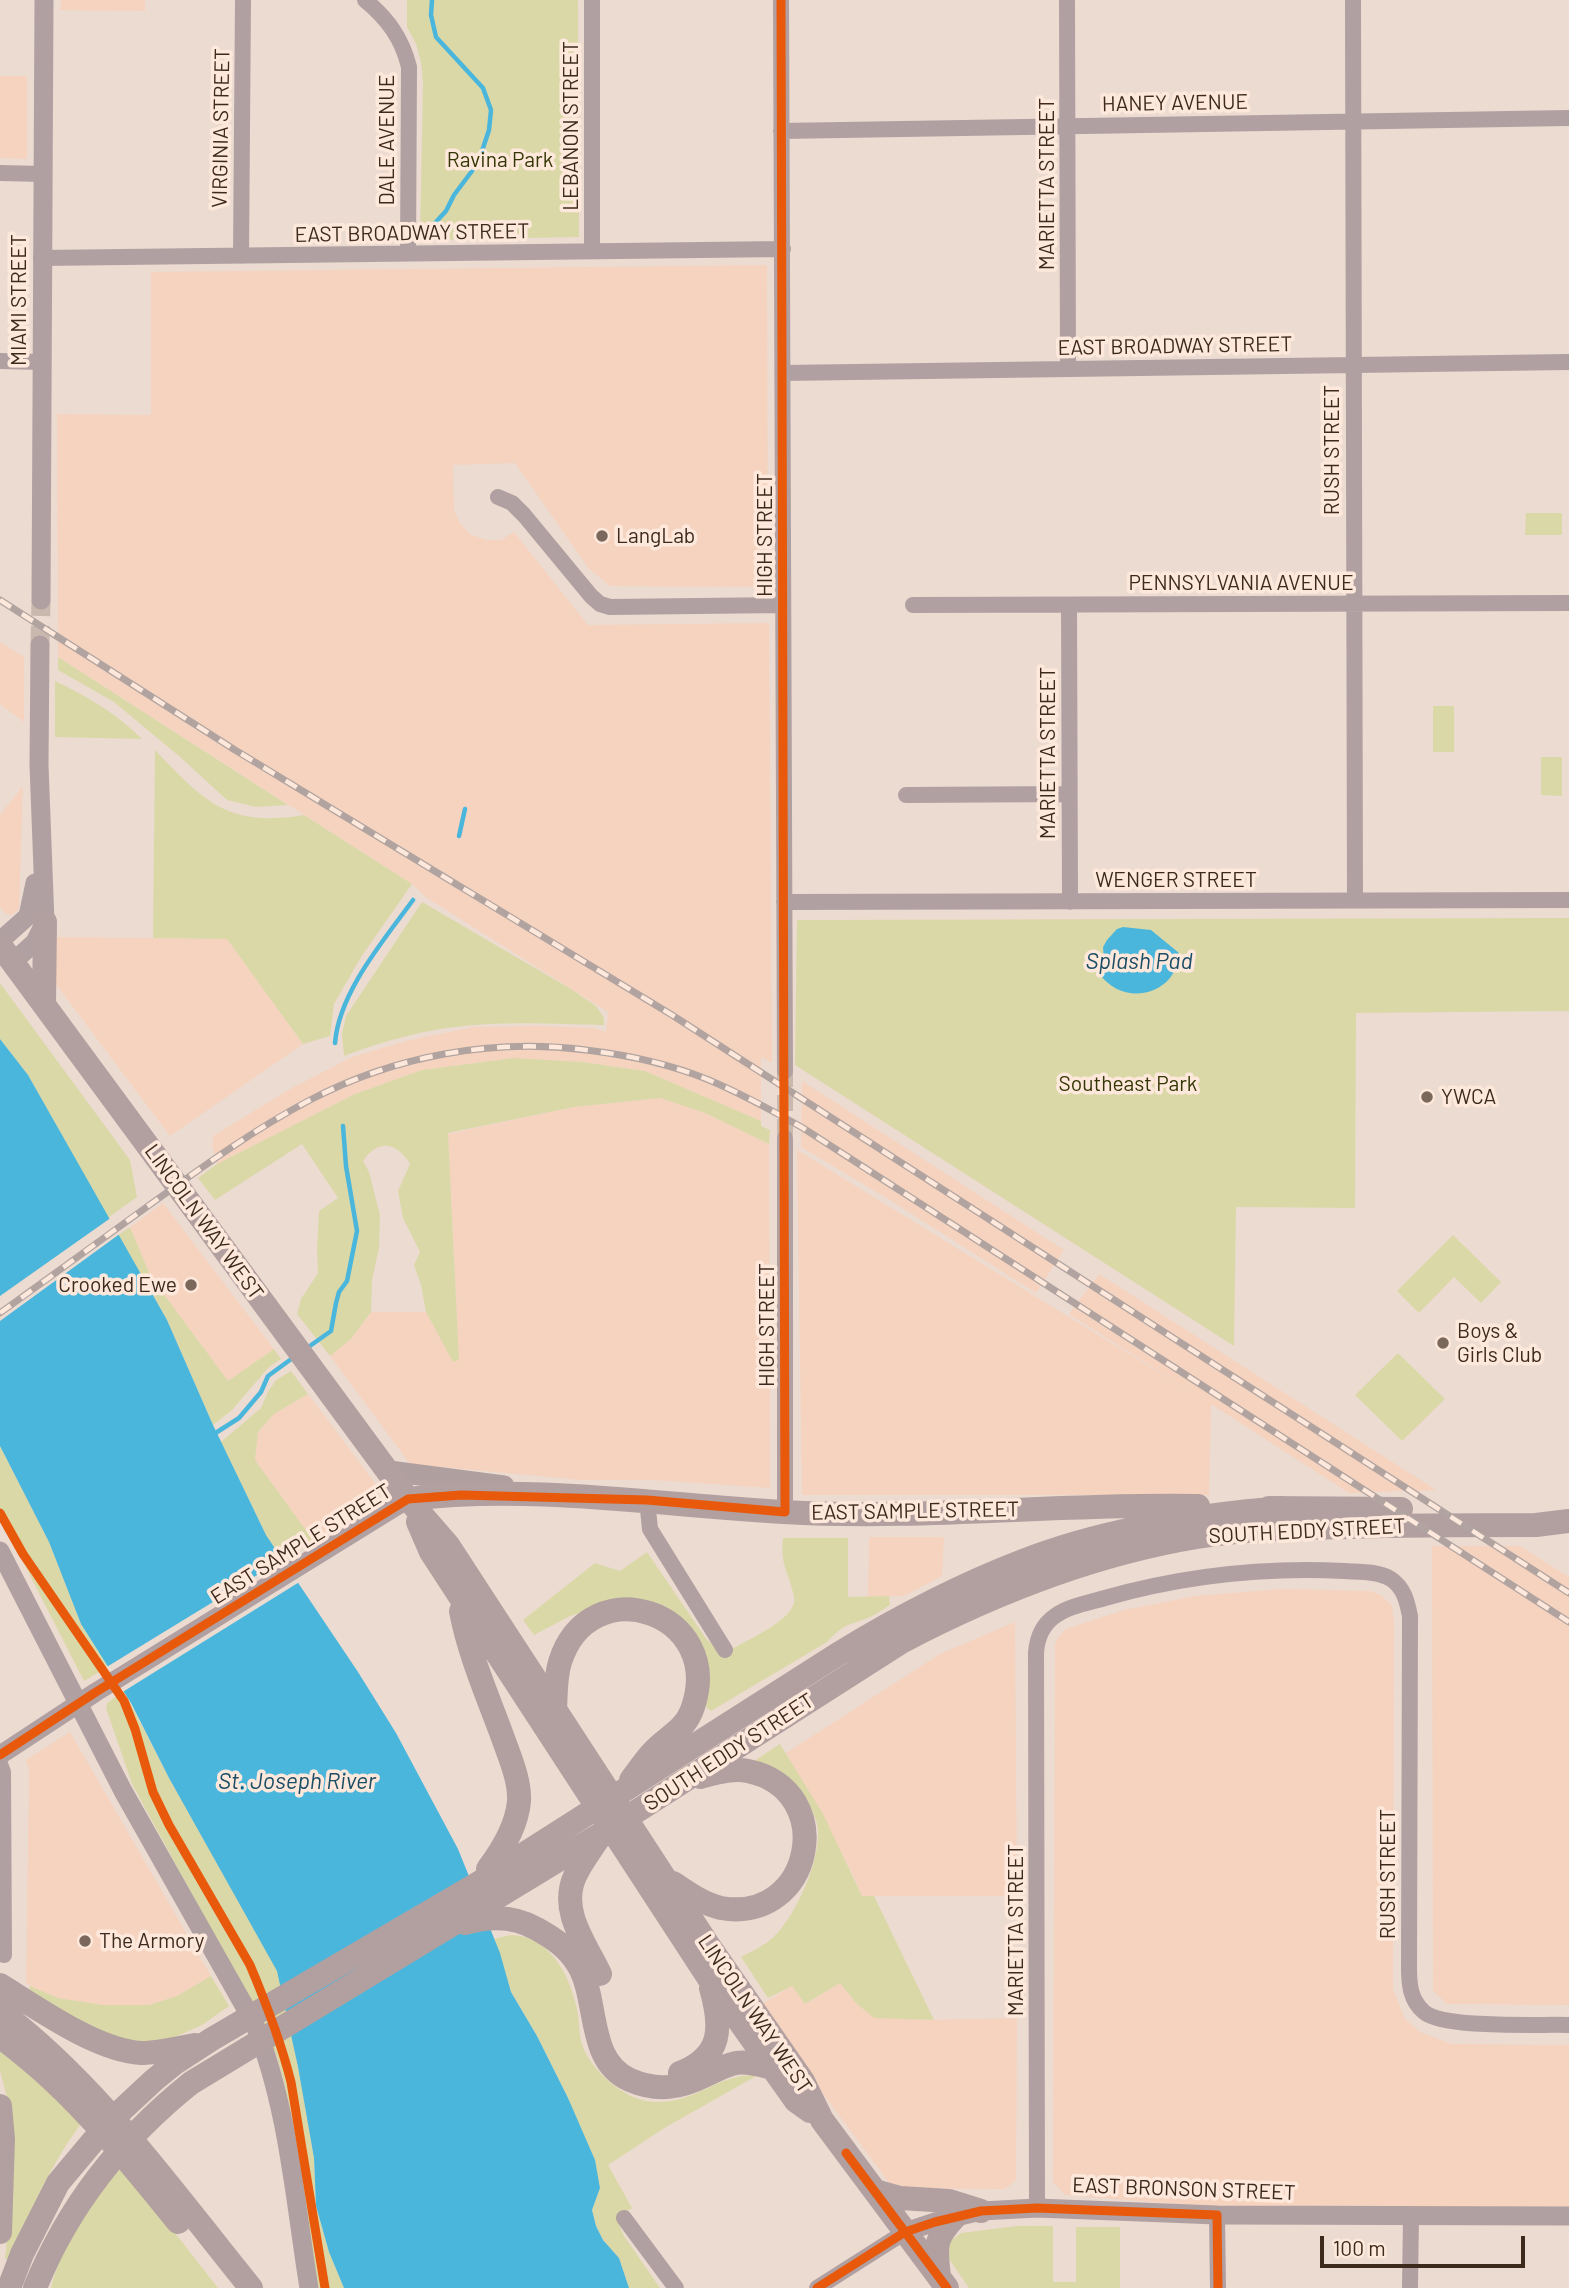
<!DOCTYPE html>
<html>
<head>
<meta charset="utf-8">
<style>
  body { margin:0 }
  #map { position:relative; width:1569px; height:2288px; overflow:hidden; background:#ecdbd1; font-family:Barlow,sans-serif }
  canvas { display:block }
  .scale { position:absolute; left:1320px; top:2236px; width:205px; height:32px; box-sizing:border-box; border:4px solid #3e2a1d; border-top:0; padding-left:9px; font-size:21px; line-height:24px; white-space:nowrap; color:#3e2a1d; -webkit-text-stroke:5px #fde8db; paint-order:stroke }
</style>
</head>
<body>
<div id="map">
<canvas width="1569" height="2288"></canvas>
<div class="scale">100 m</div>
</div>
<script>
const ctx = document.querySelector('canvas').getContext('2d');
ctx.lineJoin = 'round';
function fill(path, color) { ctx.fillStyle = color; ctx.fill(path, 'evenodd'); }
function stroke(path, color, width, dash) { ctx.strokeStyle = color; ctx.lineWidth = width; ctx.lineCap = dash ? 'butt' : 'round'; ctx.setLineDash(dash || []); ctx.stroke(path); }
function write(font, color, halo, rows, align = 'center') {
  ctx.font = font + ' Barlow,sans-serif'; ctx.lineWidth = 7; ctx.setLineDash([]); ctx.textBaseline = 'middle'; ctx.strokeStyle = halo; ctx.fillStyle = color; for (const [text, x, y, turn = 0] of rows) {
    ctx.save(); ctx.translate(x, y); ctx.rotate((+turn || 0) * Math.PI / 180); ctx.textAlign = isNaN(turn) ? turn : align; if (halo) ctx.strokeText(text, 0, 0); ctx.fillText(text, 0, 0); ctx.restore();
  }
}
fill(new Path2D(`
  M61,0H145V11L60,10Z
  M0,76H27V159L0,158Z
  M767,265L768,587L610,586L589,569L515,463L453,465L454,510L460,523L470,534L486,540H501L514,532L588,625L769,623L772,1063L761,1057V1121L645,1071L582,1062L514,1058L422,1070L355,1094L217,1164L212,1145L213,1136L290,1089L352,1057L410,1040L474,1027L539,1026L593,1028L606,1032L608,1012L427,898L412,884L58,657L57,414L151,415V272Z
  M0,642L24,657V722L0,704Z
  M23,786L19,909L12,915L6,914L0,907V815Z
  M53,937L227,939L303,1044L170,1136L55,983Z
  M802,1081L1064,1250L1036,1293L893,1202L801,1147Z
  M660,1098L705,1113L769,1144L770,1488L654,1480H581L410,1464L330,1356L351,1339L371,1312H426L437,1331L459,1360L448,1134L574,1107Z
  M797,1150L1196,1395L1069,1314L1099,1274L1436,1490L1349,1493L1211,1404L1209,1495H802Z
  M163,1203L274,1349L228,1381L151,1277L130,1227Z
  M308,1394L375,1483L376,1491L374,1499L313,1540L255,1460L258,1433L274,1414Z
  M869,1537H944L942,1576L904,1596L868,1597Z
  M1432,1546H1520L1569,1577V2005L1447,2004L1433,1991Z
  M1281,1589L1370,1591L1381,1595L1392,1606L1394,1622L1393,1989L1405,2019L1420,2032L1452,2044L1569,2045V2208L1203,2206L1065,2195L1053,2182L1055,1645L1058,1637L1066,1629L1124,1610L1196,1596Z
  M1015,1622L1017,1896H862L852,1873L786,1753L940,1654Z
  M70,1732L211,1976L177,1996L149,2005H103L57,1998L30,1986L26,1982L29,1770L26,1760Z
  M840,1983L856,2003L922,2020L1017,2018L1016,2180L1005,2189L893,2188L821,2091L762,2004L792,1986L806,2004Z`), '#f5d3bf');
fill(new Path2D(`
  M407,0H578L579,237L420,240L423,83L421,62L416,44L407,27Z
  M1526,513H1562V535H1525Z
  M58,657L288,805L256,807L227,800L179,756L114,702L58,670Z
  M55,681C87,696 117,714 142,739L55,737Z
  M1433,706H1454V752H1433Z
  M155,750C204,801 227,828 304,815L412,884L361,957L334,1004L330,1036L303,1044L227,939L153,938Z
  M1541,757H1562V796L1541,795Z
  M422,902L571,989L596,1006L604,1018V1025C558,1024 510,1021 464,1026C423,1030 383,1041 344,1056L342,1034L346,1016Z
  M1569,918V1011L1356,1013L1355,1208L1236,1207L1234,1346L795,1065L797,920Z
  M0,983L130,1160L137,1197L108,1218L28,1075L0,1039Z
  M514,1058L582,1062L645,1071L761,1121V1126L770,1130L769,1144L705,1113L660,1098L574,1107L448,1133L459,1360L453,1362L426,1312L421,1285L414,1265L420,1252L403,1218L398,1191L410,1164C397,1143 379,1138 363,1161L369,1172L380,1215L379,1248L372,1280L371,1312L351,1339L330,1356L297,1314L301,1299L318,1273L317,1250L319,1211L338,1198L302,1144L215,1200L198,1178L217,1164L355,1094L422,1070Z
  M130,1227L151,1277L228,1381L274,1349L281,1359L269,1367L232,1410L213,1425L167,1320L118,1235Z
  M1453,1235L1501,1282L1481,1303L1454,1277L1419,1313L1397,1291Z
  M1398,1353L1445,1399L1402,1441L1355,1395Z
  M291,1371L308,1394L274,1414L258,1432L255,1460L313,1540L282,1559L266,1535L221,1442L261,1408L268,1392L276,1380Z
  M0,1446L49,1542L81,1624L108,1667L84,1681L0,1517Z
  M783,1538H848V1597L889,1596L890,1605C882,1610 874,1616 865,1619C844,1627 844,1624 827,1642L711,1711L706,1707V1656L692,1634L601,1606L570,1616L534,1635L523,1620L595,1563L620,1571L647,1552L707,1640L715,1646L730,1650C747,1640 799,1618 794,1597C789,1572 780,1567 783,1538Z
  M124,1691L169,1778L278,1971L298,2067L314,2158L316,2206L329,2252L344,2288H318L293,2123L285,2086L277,2057L259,2018L132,1784L106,1708L107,1703Z
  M780,1744L823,1814L862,1896H874L934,2020L874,2018L856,2003L840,1983L805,2004L792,1986L768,1998L741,1957C750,1952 761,1947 769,1941C794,1922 824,1855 817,1824C814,1812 805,1794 796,1786C784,1775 769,1768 754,1761Z
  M510,1935C551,1935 572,1979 578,2014C579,2023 579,2032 581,2041C588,2069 626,2102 655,2102C690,2103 707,2084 737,2077C743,2075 751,2076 758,2075L666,2127L608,2165L632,2208L616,2218L624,2236L660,2288H629L619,2258L603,2240L596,2226L592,2210L600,2188L568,2098L537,2036L511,1992L494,1939Z
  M211,1976L229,2006L202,2025L164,2042L123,2044L28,1994L30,1986L58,1998L103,2005H149L177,1996Z
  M0,2051L27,2071L83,2121C50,2165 31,2209 11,2259H5L8,2230L9,2105L0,2071Z
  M122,2165L218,2288H51C62,2241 93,2203 122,2165Z
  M1017,2226H1053V2282H1076V2227H1120V2288H969L947,2256L949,2242L961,2233Z`), '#dbd8a8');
fill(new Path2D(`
  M1123,927L1151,930L1179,953C1177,996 1122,1008 1099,973L1104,961L1103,947L1107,940L1117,929Z
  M0,1039L28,1075L167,1320L213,1425L266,1535L358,1672L396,1733L458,1849L500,1953L511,1992L537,2036L568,2098L595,2160L600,2188L592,2210L596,2226L603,2240L619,2258L629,2288H344L329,2252L316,2206L314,2158L298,2067L277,1971L169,1778L131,1703L81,1624L49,1542L0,1446Z`), '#4bb6dc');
fill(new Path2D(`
  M112,1217L121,1233L0,1321V1296Z
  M285,1558L301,1581L121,1693L105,1668Z`), '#ecdbd1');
stroke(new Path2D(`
  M424,235L446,211L454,195L478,163L489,130L491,110L483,88L436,37L431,15L432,0
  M459,836L465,809
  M335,1043C339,992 384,940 413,900
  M307,1348L331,1331L336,1303L339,1292L347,1281L357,1231L346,1166L343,1126
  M214,1434L239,1418L261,1392L268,1376L294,1357`), '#4bb6dc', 4.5);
stroke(new Path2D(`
  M785,1071V1138`), '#c9b8ad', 16, [16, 8]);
stroke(new Path2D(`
  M40,645L41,600`), '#c9b8ad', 19, [19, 10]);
stroke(new Path2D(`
  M365,0C387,18 402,38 409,67L408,253
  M781,0L785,1071
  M1067,0L1068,369
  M1353,0L1355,900
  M781,131L1569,118
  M0,173L43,174
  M592,251V0
  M241,256L243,0
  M41,258L783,249
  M0,361L42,362
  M783,373L1569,362
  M498,497L512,503L524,515L591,596L600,604L610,607L783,605
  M913,605L1569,603
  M1069,605L1070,902
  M906,795L1069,794
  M784,902L1569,900
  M785,1138V1512
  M647,1500L650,1529L725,1650
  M0,1764L3,1772L4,1955
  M1037,2208L1036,1653C1037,1638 1042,1625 1055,1616C1069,1606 1088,1603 1105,1598C1183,1576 1263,1567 1344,1571C1359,1572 1378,1571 1391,1579C1404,1588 1407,1601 1410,1616L1409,1967C1409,1984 1410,2000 1424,2012C1444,2029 1539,2024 1569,2025
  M1217,2215L1218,2288
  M624,2218L676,2288
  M817,2288L905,2232
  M1410,2288L1411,2215`), '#b0a0a1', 16);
stroke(new Path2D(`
  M41,600L44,0
  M0,941L28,916L35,883
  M13,962L35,942L45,922L39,765L40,645
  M0,1551L123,1791L254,2023C288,2104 295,2202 309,2288
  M0,1755L96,1692L408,1499
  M905,2232L935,2222L981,2211L1037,2208L1217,2215L1569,2216`), '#b0a0a1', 19);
stroke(new Path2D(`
  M389,1471L504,1486`), '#b09f9f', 21);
stroke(new Path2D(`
  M0,945L408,1499L448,1545L707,1943L803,2081L822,2120L947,2288
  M44,1004L45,922
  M408,1499C533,1484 659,1505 784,1512C922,1520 1060,1503 1198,1506
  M1269,1508L1401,1509
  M418,1522L431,1552L708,1977L796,2101L810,2111
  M461,1611C469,1654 488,1697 503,1738C510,1758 520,1780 519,1801C517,1826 503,1849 488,1869
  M555,1710C556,1694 555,1678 560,1662C590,1567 725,1612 693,1707C685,1732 666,1736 651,1754C644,1762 638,1771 631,1780
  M598,1839C590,1851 581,1863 575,1876C559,1911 586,1944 600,1974
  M673,1883C688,1893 703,1904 721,1908C813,1924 839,1790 748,1771C732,1768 716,1773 700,1777
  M465,1923C489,1916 515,1916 537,1929C553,1938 567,1947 577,1963C600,1998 585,2060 630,2080C658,2092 680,2088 706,2075C716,2071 725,2065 736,2063C748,2061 760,2065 772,2068
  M0,1985C39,2009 96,2050 141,2053C159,2053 178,2048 195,2045
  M0,2011C100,2087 172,2191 251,2288
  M0,2036C16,2049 34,2063 49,2077C97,2121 137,2172 178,2222
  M680,2073C723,2056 722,2027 711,1988
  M0,2106L3,2139L0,2232
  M875,2191L900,2198L949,2201L981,2211
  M939,2277C936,2247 933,2240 955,2217
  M9,2288L22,2254L58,2183L110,2121L154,2080L175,2063L212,2039L477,1884L838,1654C897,1618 958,1586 1023,1561C1105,1529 1196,1515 1283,1508
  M35,2288C68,2206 121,2139 191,2083L601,1834L903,1641C995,1593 1094,1554 1197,1537C1248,1529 1299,1528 1350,1527C1412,1525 1474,1525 1536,1525L1569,1521`), '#b2a0a0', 24);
const rail = new Path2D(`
  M0,600L235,750L672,1015L1569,1593
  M0,1313C52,1276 103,1238 155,1201C205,1165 255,1129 310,1100C394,1056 492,1038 586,1050C628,1055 670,1064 709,1080C742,1094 773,1111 803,1128L1569,1622`);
stroke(rail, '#b1a4a0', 7);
stroke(rail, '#fde8db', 4.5, [13]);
stroke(new Path2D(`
  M0,1513L23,1554L124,1701L135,1729L153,1792L169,1825L250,1965C266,2003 281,2042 291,2082L325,2288
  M0,1755L96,1692L408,1499L461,1495L647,1500L785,1512L781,0
  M846,2153L947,2288
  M817,2288L905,2232L935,2222L981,2211L1037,2208L1217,2215L1218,2288`), '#e8590c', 9);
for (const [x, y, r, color] of [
  [602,536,7,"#7b685c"],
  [1427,1097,7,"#7b685c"],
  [191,1285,7,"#7b685c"],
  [1443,1343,7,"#7b685c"],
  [85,1941,7,"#7b685c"]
]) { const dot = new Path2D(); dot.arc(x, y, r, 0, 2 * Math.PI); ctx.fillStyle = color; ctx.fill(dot); stroke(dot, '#fde8db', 2.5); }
write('21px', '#3e2a1d', '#fde8db', [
  ["HANEY AVENUE",1175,103,-1],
  ["LEBANON STREET",571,126,-90],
  ["VIRGINIA STREET",221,128,-89],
  ["DALE AVENUE",387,140,-90],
  ["MARIETTA STREET",1047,184,-90],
  ["EAST BROADWAY STREET",412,233,-1],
  ["MIAMI STREET",19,300,-90],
  ["EAST BROADWAY STREET",1175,346,-1],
  ["RUSH STREET",1332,450,-90],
  ["HIGH STREET",765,535,-90],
  ["PENNSYLVANIA AVENUE",1241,583],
  ["MARIETTA STREET",1048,753,-90],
  ["WENGER STREET",1176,880],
  ["LINCOLN WAY WEST",204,1222,54],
  ["HIGH STREET",767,1325,-90],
  ["EAST SAMPLE STREET",915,1511,-1],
  ["SOUTH EDDY STREET",1307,1531,-3],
  ["EAST SAMPLE STREET",301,1544,-32],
  ["SOUTH EDDY STREET",729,1752,-33],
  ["RUSH STREET",1388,1874,-90],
  ["MARIETTA STREET",1016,1930,-90],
  ["LINCOLN WAY WEST",755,2014,56],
  ["EAST BRONSON STREET",1184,2189,2]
]);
write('21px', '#343705', '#fde8db', [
  ["Ravina Park",500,160],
  ["Southeast Park",1128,1084]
]);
write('21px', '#3e2a1d', '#fde8db', [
  ["LangLab",616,536],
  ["YWCA",1441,1097],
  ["Crooked Ewe",177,1285,"right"],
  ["Boys &",1457,1331],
  ["Girls Club",1457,1355],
  ["The Armory",99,1941]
], 'left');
write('italic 23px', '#1a4d66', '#fde8db', [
  ["Splash Pad",1139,961],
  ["St. Joseph River",297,1781]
]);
</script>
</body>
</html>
